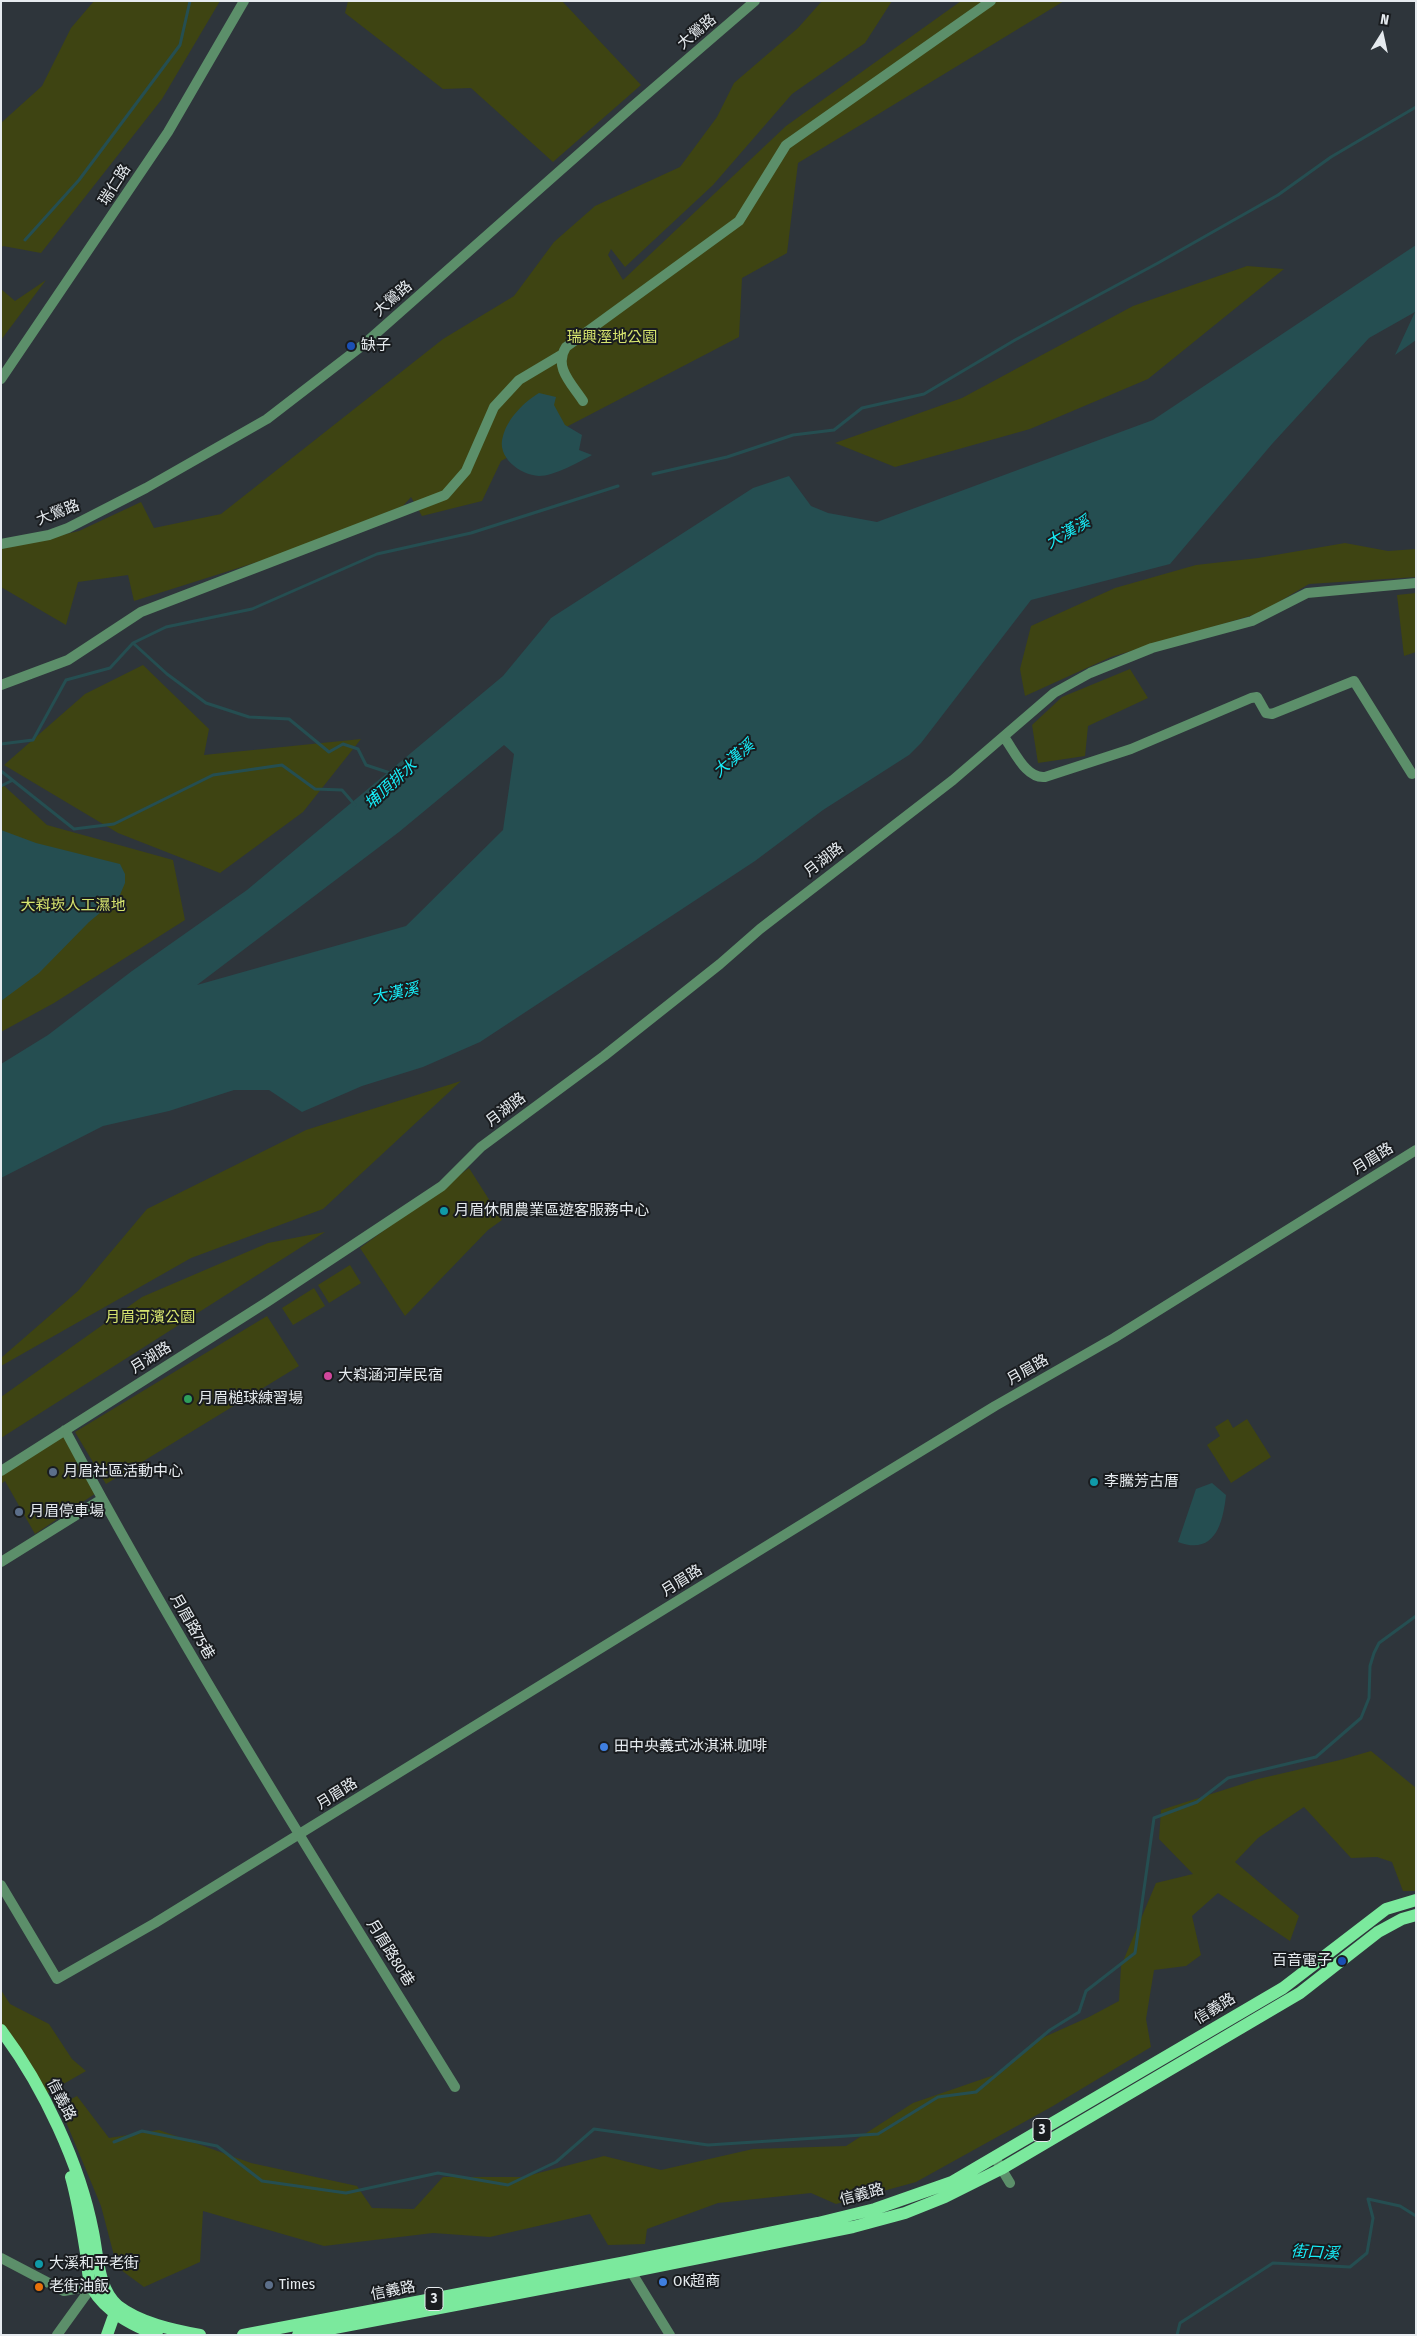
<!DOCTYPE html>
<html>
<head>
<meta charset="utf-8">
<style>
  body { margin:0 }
  #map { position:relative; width:1417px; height:2336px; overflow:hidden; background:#2e353b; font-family:"Fira Sans Condensed",sans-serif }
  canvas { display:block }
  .frame { position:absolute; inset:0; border:2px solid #e6ebef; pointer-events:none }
  .north { position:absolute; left:1357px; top:10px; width:50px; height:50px; -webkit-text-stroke:4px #191c1f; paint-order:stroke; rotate:10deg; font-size:14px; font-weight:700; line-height:20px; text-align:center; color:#e6ebef }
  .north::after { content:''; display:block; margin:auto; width:18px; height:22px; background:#e6ebef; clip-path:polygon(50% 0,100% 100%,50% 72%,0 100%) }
</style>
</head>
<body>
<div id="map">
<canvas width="1417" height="2336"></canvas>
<div class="frame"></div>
<div class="north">N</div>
</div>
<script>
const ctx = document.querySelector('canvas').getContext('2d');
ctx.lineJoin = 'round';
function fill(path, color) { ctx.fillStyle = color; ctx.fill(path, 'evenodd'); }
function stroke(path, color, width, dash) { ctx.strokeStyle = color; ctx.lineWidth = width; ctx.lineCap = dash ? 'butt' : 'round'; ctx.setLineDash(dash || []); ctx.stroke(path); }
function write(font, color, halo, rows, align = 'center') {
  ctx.font = font + ' "Fira Sans Condensed","Noto Sans TC",sans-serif'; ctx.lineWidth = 4; ctx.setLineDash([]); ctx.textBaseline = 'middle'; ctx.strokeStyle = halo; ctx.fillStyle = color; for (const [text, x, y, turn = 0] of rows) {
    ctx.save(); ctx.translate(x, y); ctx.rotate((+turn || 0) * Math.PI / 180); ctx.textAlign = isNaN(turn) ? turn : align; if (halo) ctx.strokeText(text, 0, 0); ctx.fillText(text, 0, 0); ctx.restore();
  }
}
fill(new Path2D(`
  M94,1H220L162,99L41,253L3,246L1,248V123L42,86L71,28Z
  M348,1H562L641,85L553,162L471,88L443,89L345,13Z
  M822,1H892L865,43L792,94L713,185L625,267L611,249L608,255L623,280L786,126L961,1H1064L798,163L787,253L742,278L739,337L501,461L482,501L422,516L411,497L403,506L273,557L134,601L128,575L78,582L66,625L1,587V549L79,531L141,502L154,528L221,514L443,339L514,296L554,242L595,206L680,167L717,117L734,83L798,28Z
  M1247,266L1284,269L1148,379L1030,429L895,467L835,443L962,398L1133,306Z
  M46,280L1,340V289L15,301Z
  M1345,543L1388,551L1416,549V577L1309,584L1260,613L1111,657L1025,696L1020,669L1031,626L1115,588L1196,565L1258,558Z
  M1416,593V652L1404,656L1397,595Z
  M143,665L209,729L204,755L361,739L303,812L220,873L118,833L4,765L85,694Z
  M1130,669L1148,698L1088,726L1085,756L1038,763L1032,725L1062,697Z
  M1,783L47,825L173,860L185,920L54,1003L1,1032Z
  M461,1081L323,1209L191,1258L1,1366V1358L78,1291L147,1209L306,1130Z
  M469,1168L502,1220L488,1230L405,1316L360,1248Z
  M325,1232L1,1438V1397L142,1297L268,1243Z
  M350,1265L361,1283L329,1303L318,1285Z
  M314,1288L325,1306L293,1325L282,1308Z
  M267,1316L299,1366L106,1484L75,1432Z
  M1228,1419L1233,1428L1247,1419L1271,1457L1231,1483L1207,1445L1220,1436L1215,1427Z
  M65,1431L99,1491L35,1534L5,1481L1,1484V1473Z
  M1371,1751L1416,1788V1891H1403L1392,1862L1377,1857L1351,1858L1304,1807L1258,1838L1235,1862L1299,1916L1290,1941L1218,1893L1192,1916L1201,1955L1186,1966L1154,1970L1146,2019L1151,2047L1053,2106L916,2182L836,2204L811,2193L718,2203L647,2229L645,2244L608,2245L590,2214L490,2237L433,2233L324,2246L203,2211L200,2262L144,2287L117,2267L101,2206L59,2105L77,2096L109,2138L159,2130L251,2163L357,2186L372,2208L414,2209L443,2177H523L604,2156L661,2170L753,2149L846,2146L913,2103L1000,2073L1033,2042L1089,2017L1119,2001L1121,1966L1156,1883L1193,1874L1159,1839L1161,1810L1258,1779L1340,1760Z
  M1,1990L10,2004L49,2024L72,2059L86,2071L46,2094L1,2027Z`), '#3e4412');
fill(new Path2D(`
  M1416,245V340L1395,355L1415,312L1369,338L1272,444L1170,564L1031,600L921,743L909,755L823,810L755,861L480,1042L423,1067L362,1086L302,1112L269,1090H234L169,1111L103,1126L1,1178V1064L48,1035L132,971L247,890L503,676L551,618L753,488L789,476L811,506L828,513L877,522L1153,420ZM504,745L514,754L503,830L406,926L197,985L399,832Z
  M539,393L556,397L554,405L565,425L582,435L579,450L592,455C579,462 554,476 539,476C520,475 496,457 503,436C508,418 524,402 539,393Z
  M1,830L36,843L120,864L125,874V883L119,897L89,922L39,973L1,1001Z
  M1212,1483L1226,1495C1223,1523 1215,1556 1178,1542L1196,1489Z`), '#254e51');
stroke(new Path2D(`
  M25,240L79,180L180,45L190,1
  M653,474L727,457L793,435L834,430L862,408L924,394L1015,340L1158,263L1278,195L1331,157L1416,107
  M133,643L167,674L206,703L249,717L289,719L329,752L343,744L358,749L366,765L393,774
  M1,744L33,740L66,680L110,668L133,643L166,627L252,609L377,554L471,533L618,486
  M1,771L74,829L114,824L213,775L282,765L315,789L342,790L355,805
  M1,786L11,781
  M114,2142L142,2131L217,2146L262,2181L346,2193L438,2173L508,2185L556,2162L594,2129L708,2145L878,2134L938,2097L976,2092L1050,2030L1079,2012L1086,1991L1135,1953L1154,1818L1197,1802L1228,1778L1316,1757L1361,1718L1369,1698L1370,1666L1374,1653L1379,1643L1416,1616
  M1177,2335L1180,2323L1273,2263L1350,2267L1367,2253L1373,2218L1368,2199L1400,2206L1416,2216`), '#254e51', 3);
stroke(new Path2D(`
  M583,401C572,384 553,367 566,347L739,221L786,145L991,1
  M1,685L68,660L141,612L445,495L466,471L494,407L519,380L561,355
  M1004,737C1015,752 1026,779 1045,777L1131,749L1251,698L1257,697L1266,713L1272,714L1354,681L1412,774
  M65,1430C185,1655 321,1870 455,2087
  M1,1471L267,1302L442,1186L481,1147L604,1056L720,964L760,929L953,780L1054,693L1090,673L1152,648L1252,621L1307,593L1416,583
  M1,1562L102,1499
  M1,1885L57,1979L155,1923L859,1489L995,1406L1114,1338L1416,1150
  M995,2158L1010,2183
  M1,2258L64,2291L91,2286
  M57,2335L93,2285`), '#5c8f6a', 10);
stroke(new Path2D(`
  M1,379L168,132L244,1
  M1,544L49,535L68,528L146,488L267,419L363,345L632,107L755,1
  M627,2265L670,2335`), '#5c8f6a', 10);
stroke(new Path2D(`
  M1,2030C43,2086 80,2164 93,2232C98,2256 98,2289 118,2306C140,2323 173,2330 200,2335
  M71,2177C78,2202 82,2228 86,2253C88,2264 87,2279 92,2288C106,2312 132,2325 157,2335
  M107,2335L117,2307
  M243,2335L626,2262L818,2223L875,2209L952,2182L1283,1988L1386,1909L1416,1900
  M298,2335L629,2272L853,2227L905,2213L945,2197L1001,2169L1300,1993L1378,1932L1402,1919L1416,1915`), '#7be99d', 12);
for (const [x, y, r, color] of [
  [351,346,5,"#1a4fb4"],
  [444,1211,5,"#0f9aa8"],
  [328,1376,5,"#d1479c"],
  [188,1399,5,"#2e9e5b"],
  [53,1472,5,"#5c6f8a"],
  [1094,1482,5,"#0f9aa8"],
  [19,1512,5,"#5c6f8a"],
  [604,1747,5,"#3f7fe0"],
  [1342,1961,5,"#1a4fb4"],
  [39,2264,5,"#0f9aa8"],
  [663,2282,5,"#3f7fe0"],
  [269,2285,5,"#5c6f8a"],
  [39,2287,5,"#e8710a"]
]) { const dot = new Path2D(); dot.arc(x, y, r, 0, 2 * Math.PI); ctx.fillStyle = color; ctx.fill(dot); stroke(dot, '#191c1f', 2); }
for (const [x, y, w] of [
  [1042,2130,18],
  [434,2299,18]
]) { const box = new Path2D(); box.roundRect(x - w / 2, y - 11.5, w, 23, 4); ctx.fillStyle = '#191c1f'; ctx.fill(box); stroke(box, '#e6ebef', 1); }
write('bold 14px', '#e6ebef', null, [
  ["3",1042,2130],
  ["3",434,2299]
]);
write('15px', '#e6ebef', '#191c1f', [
  ["大鶯路",697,32,-40],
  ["瑞仁路",115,185,-57],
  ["大鶯路",393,299,-41],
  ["大鶯路",58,513,-21],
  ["月湖路",824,860,-38],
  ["月湖路",506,1110,-37],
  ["月眉路",1373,1159,-32],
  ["月湖路",151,1358,-32],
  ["月眉路",1028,1370,-30],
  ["月眉路",682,1581,-32],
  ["月眉路75巷",192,1627,60],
  ["月眉路",337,1794,-32],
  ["月眉路80巷",390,1953,58],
  ["信義路",1215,2009,-31],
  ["信義路",61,2100,63],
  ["信義路",862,2195,-15],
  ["信義路",393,2291,-11]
]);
write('15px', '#d6e46e', '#191c1f', [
  ["瑞興溼地公園",612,338],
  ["大嵙崁人工濕地",73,906],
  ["月眉河濱公園",150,1318]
]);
write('15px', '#e6ebef', '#191c1f', [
  ["缺子",361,346],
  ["月眉休閒農業區遊客服務中心",454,1211],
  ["大嵙涵河岸民宿",338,1376],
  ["月眉槌球練習場",198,1399],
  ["月眉社區活動中心",63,1472],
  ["李騰芳古厝",1104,1482],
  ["月眉停車場",29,1512],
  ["田中央義式冰淇淋.咖啡",614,1747],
  ["百音電子",1332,1961,"right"],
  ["大溪和平老街",49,2264],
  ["OK超商",673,2282],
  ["Times",279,2285],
  ["老街油飯",49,2287]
], 'left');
write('italic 16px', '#17edf8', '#191c1f', [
  ["大漢溪",1068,533,-30],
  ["大漢溪",734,759,-40],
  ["埔頂排水",391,785,-42],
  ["大漢溪",395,994,-12],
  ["街口溪",1315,2253,3]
]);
</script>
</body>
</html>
